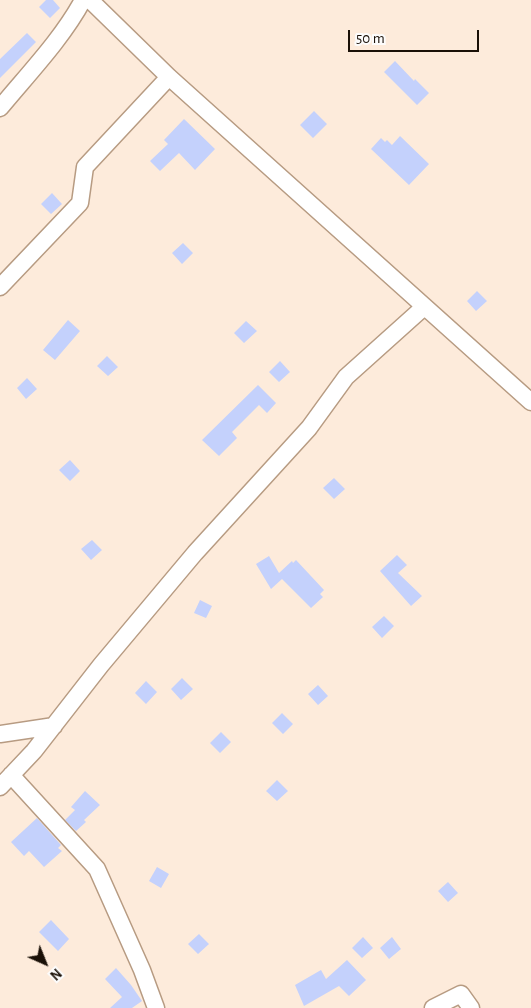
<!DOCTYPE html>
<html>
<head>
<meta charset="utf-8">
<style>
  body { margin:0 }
  #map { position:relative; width:531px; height:1008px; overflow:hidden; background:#fdebdb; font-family:"Alegreya Sans",sans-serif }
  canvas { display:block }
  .north { position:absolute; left:20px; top:938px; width:50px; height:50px; -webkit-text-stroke:4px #fcfcfc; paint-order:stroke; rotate:136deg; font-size:14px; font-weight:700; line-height:20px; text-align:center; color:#1a1007 }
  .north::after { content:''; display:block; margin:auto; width:18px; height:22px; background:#1a1007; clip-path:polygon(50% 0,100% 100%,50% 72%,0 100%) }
  .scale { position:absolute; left:348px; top:30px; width:131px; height:22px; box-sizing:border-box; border:2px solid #1a1007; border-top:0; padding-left:6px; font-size:15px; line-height:18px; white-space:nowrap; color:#1a1007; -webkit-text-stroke:4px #fcfcfc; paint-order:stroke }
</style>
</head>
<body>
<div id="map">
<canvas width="531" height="1008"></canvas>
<div class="north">N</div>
<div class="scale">50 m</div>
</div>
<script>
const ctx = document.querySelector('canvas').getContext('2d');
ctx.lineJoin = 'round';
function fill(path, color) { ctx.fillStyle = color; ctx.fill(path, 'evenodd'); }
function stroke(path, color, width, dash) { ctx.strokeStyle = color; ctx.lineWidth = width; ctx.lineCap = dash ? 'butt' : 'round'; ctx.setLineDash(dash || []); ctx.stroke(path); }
fill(new Path2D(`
  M46,0H53L60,8L50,18L39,7Z
  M27,33L36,42L0,78V59Z
  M395,61L414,81L415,79L429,93L417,105L384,72Z
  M314,111L327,124L313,138L300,125Z
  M184,119L215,149L195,170L179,153L160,171L150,161L168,144L164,140Z
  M400,136L429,164L409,185L371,149L381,138L385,142L387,140L392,145Z
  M52,193L62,204L51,214L41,204Z
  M183,243L193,253L182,264L172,253Z
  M477,291L487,301L476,311L467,301Z
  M68,320L80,331L55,360L43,350Z
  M246,321L257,331L244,343L234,333Z
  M107,356L118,367L108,376L97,366Z
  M280,361L290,372L279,382L269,372Z
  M27,378L37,389L26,399L17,388Z
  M258,385L276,403L267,413L259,405L232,432L237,438L219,456L202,440Z
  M70,460L80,471L70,481L59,470Z
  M334,478L345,489L334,499L323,488Z
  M92,540L102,550L91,560L81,549Z
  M397,555L407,565L398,573L422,596L411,606L380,571Z
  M269,556L279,573L292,561L293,563L296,560L324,590L320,594L323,597L311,608L282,579L271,589L256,564Z
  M200,600L212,606L206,618L194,613Z
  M384,616L394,626L382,638L372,627Z
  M182,678L193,689L181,700L171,689Z
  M146,681L157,692L146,704L135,693Z
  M318,685L328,696L318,705L308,694Z
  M282,713L293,724L283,734L272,723Z
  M221,732L231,742L220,753L210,743Z
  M277,780L288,791L277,801L266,791Z
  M85,791L100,805L84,820L86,822L76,831L65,820L75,810L71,807Z
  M37,818L61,845L58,848L62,851L44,867L29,851L24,856L11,842Z
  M157,867L169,874L161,888L149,881Z
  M448,882L458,893L448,902L438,891Z
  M51,920L69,939L58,951L39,932Z
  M199,934L209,944L198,954L188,944Z
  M363,937L373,948L362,958L352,948Z
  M392,937L401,949L389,959L380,948Z
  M347,960L366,980L349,996L339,986L304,1006L295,985L321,970L326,979Z
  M116,968L131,985L142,1001L132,1008H110L122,997L105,979Z`), '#c4d1fc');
const street = new Path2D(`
  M90,0L169,77L531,402
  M0,108C28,74 62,39 83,0
  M0,287L80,203L85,167L169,77
  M0,734L54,726
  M11,775L97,869L142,970L156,1008
  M0,787L34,751L101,665L195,553L309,428L346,377L424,307
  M433,1008L461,994L471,1008`);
stroke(street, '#b79b82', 19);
stroke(street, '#fff', 16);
</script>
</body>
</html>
